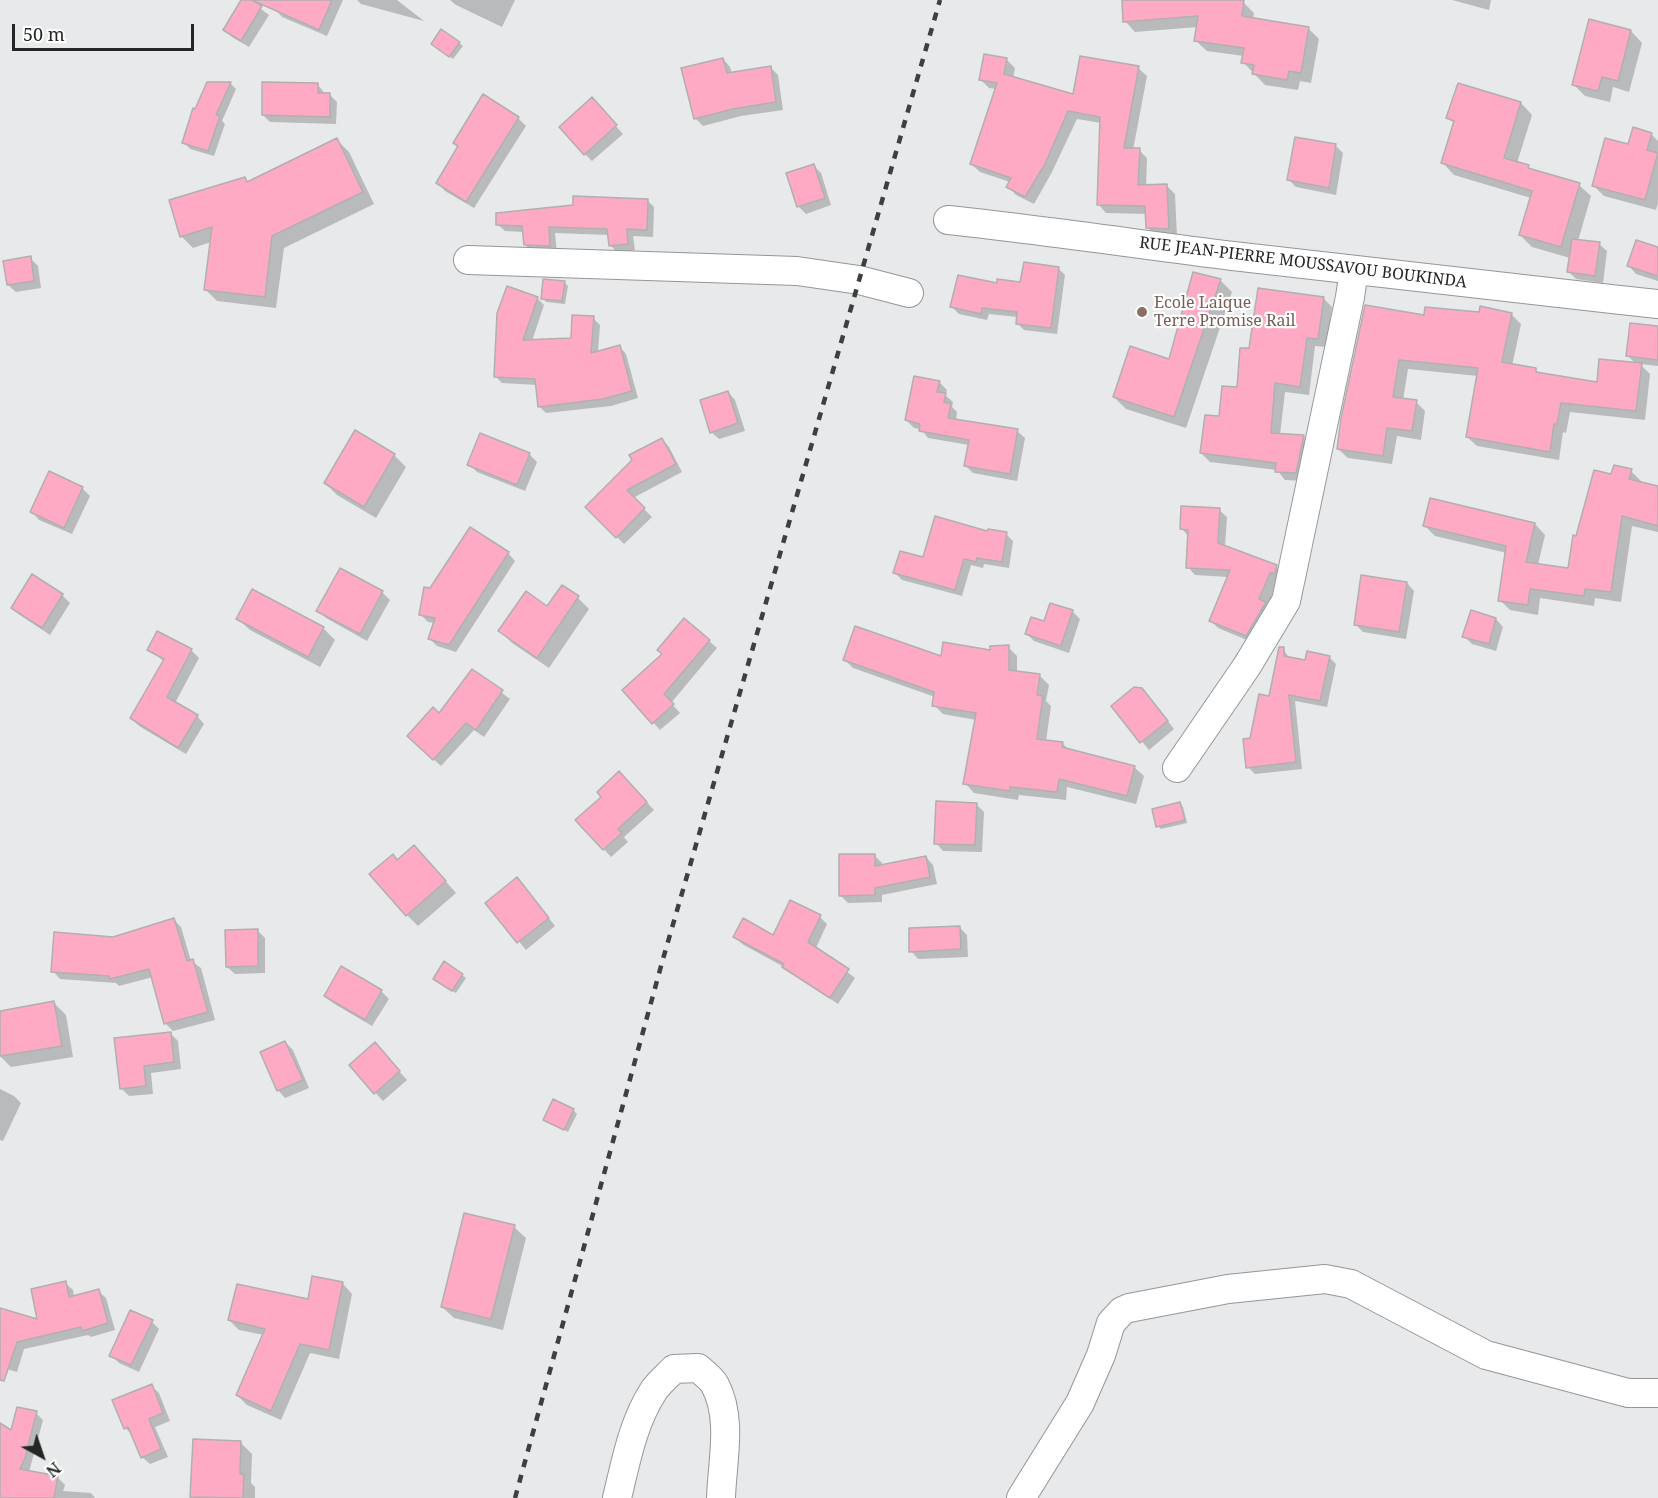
<!DOCTYPE html>
<html>
<head>
<meta charset="utf-8">
<style>
  body { margin:0 }
  #map { position:relative; width:1658px; height:1498px; overflow:hidden; background:#e7e9ea; font-family:"Noto Serif",serif }
  canvas { display:block }
  .north { position:absolute; left:12px; top:1426px; width:60px; height:60px; -webkit-text-stroke:4px #fff; paint-order:stroke; rotate:140deg; font-size:16px; font-weight:700; line-height:24px; text-align:center; color:#242525 }
  .north::after { content:''; display:block; margin:auto; width:21px; height:27px; background:#242525; clip-path:polygon(50% 0,100% 100%,50% 72%,0 100%) }
  .scale { position:absolute; left:12px; top:24px; width:182px; height:27px; box-sizing:border-box; border:3px solid #242525; border-top:0; padding-left:8px; font-size:18px; line-height:21px; white-space:nowrap; color:#242525; -webkit-text-stroke:4px #fff; paint-order:stroke }
</style>
</head>
<body>
<div id="map">
<canvas width="1658" height="1498"></canvas>
<div class="north">N</div>
<div class="scale">50 m</div>
</div>
<script>
const ctx = document.querySelector('canvas').getContext('2d');
ctx.lineJoin = 'round';
function fill(path, color) { ctx.fillStyle = color; ctx.fill(path, 'evenodd'); }
function stroke(path, color, width, dash) { ctx.strokeStyle = color; ctx.lineWidth = width; ctx.lineCap = dash ? 'butt' : 'round'; ctx.setLineDash(dash || []); ctx.stroke(path); }
function write(font, color, halo, rows, align = 'center') {
  ctx.font = font + ' "Noto Serif",serif'; ctx.lineWidth = 4.5; ctx.setLineDash([]); ctx.textBaseline = 'middle'; ctx.strokeStyle = halo; ctx.fillStyle = color; for (const [text, x, y, turn = 0] of rows) {
    ctx.save(); ctx.translate(x, y); ctx.rotate((+turn || 0) * Math.PI / 180); ctx.textAlign = isNaN(turn) ? turn : align; if (halo) ctx.strokeText(text, 0, 0); ctx.fillText(text, 0, 0); ctx.restore();
  }
}
fill(new Path2D(`
  M242,0H249L269,15L249,47L232,37L225,30Z
  M279,0H343L327,36L282,17L275,9Z
  M357,0H397L424,21L361,4Z
  M450,0H515L502,27L456,5Z
  M1123,0H1225L1243,2L1254,13L1253,19L1308,28L1319,39L1311,83L1300,81L1298,90L1265,85L1243,62L1244,56L1207,51L1196,41L1198,27L1135,32L1125,21Z
  M1452,0H1491L1489,10Z
  M1631,31L1642,43L1629,92L1613,87L1610,102L1585,96L1573,84Z
  M459,43L463,46L453,59L436,47Z
  M723,59L730,67L732,74L770,67L778,75L783,110L741,116L703,126L696,119L683,69Z
  M1006,59L1015,68L1013,78L1074,96L1138,68L1147,76L1133,150H1139L1147,158L1146,186L1166,185L1175,194L1177,237L1156,236L1147,227V214L1106,213L1098,204L1101,123L1077,119L1052,172L1034,204L1016,195L1008,186L1010,182L980,172L971,164L997,89L989,88L981,80Z
  M230,83L236,89L222,121L225,124L214,156L190,149L184,142L196,110Z
  M318,85L325,94L330,95L337,102L336,124L270,122L263,115Z
  M1521,103L1532,115L1517,163L1528,166L1533,171L1579,185L1591,196L1578,241L1599,244L1607,251L1603,283L1576,279L1568,271L1570,258L1532,247L1520,235L1531,198L1454,175L1443,163L1455,124L1448,118Z
  M599,107L623,134L592,161L585,154Z
  M518,118L526,126L474,208L445,191L438,183L459,147L454,143Z
  M1651,134L1658,141V203L1656,210L1604,196L1593,185L1629,146Z
  M337,140L349,152L374,204L284,248L276,308L217,301L205,289L211,242L193,248L181,236L245,178L249,183Z
  M1336,146L1343,153L1336,195L1296,187L1289,180Z
  M813,165L821,173L831,205L806,214L798,206Z
  M647,200L654,207L653,237L633,236L635,250L618,253L610,245L609,235L555,233L557,253L533,252L525,245L524,232L505,231L497,224Z
  M1658,249V281L1636,274L1629,266Z
  M30,258L38,266L41,288L16,292L8,285Z
  M1058,268L1065,275L1057,334L1024,330L1017,323L1018,317L989,314L987,320L959,314L952,307L998,285L1022,284Z
  M1220,280L1232,292L1186,428L1126,409L1114,397L1170,361Z
  M564,282L568,286L565,304L546,302L543,298Z
  M537,298L544,305L532,341L572,340L593,318L600,325L598,352L620,347L626,354L638,398L611,406L546,413L539,406L537,385L502,383L495,376Z
  M1324,299L1332,307L1326,347L1315,346L1309,395L1285,392L1280,435L1303,436L1312,445L1305,481L1285,480L1277,470L1210,462L1201,453L1238,388L1250,350Z
  M1480,314H1511L1521,324L1512,366L1536,370L1540,374L1598,384L1636,364L1627,355L1658,328V366L1640,364L1650,374L1645,420L1570,412L1566,433L1563,432L1559,460L1477,446L1467,437L1478,376L1408,369L1403,400L1416,402L1425,411L1421,440L1397,436L1392,464L1348,458L1338,449L1426,316Z
  M939,382L947,390L945,395L953,402L952,407L957,412L956,421L1017,431L1025,438L1017,481L973,473L966,466L969,445L928,438L921,429L914,428L906,420Z
  M728,392L735,400L745,431L719,439L711,432Z
  M662,439L669,447L682,472L633,498L652,517L624,544L587,507Z
  M529,454L537,462L525,491L477,472L469,464Z
  M394,455L406,467L376,518L337,495L325,483Z
  M1631,471L1641,481V483L1658,488V532L1632,526L1621,602L1595,598L1594,606L1540,598L1538,615L1510,610L1500,600L1507,553L1435,536L1425,526L1535,524L1545,535L1538,565L1570,570L1578,537L1612,476Z
  M82,488L90,496L72,534L39,520L32,512Z
  M1219,510L1227,517L1225,547L1276,567L1284,574L1278,579L1254,643L1218,628L1210,620L1228,577L1195,575L1188,567L1189,537L1182,529Z
  M988,533L1006,534L1013,541L1009,568L984,564L983,568L971,565L962,596L902,580L895,573Z
  M508,553L515,561L456,652L437,646L430,639L435,623L428,622L421,615L431,590Z
  M32,577L62,595L70,603L50,635L20,615L13,608Z
  M1407,583L1414,591L1406,639L1363,632L1355,624Z
  M382,592L390,600L367,641L326,618L318,611Z
  M578,598L589,609L549,668L512,643L500,631L548,608Z
  M1072,611L1080,619L1069,653L1034,641L1027,634L1045,623Z
  M1472,612L1496,619L1503,627L1496,651L1472,644L1464,636Z
  M238,619L323,628L335,640L320,667L250,630Z
  M709,641L717,648L671,703L680,713L660,730L624,690Z
  M1008,647L1017,656V673L1040,676L1049,685L1046,701L1051,706L1046,741L1062,743L1070,751L1134,767L1144,776L1136,804L1067,787L1066,800L1019,795L1018,800L974,793L965,783L976,720L943,714L934,705L935,697L853,668L844,659L942,658L991,652Z
  M1283,649L1290,659L1306,662L1329,657L1336,664L1327,707L1295,701L1302,769L1255,774L1248,767L1252,740L1270,698Z
  M149,650H191L199,658L175,703L197,716L204,724L186,754L139,726L131,718L165,662Z
  M473,671L510,699L484,737L474,730L441,766L416,743L440,716Z
  M1150,698L1174,729L1149,750L1113,706Z
  M627,781L654,810L624,837L628,842L611,857L578,820Z
  M976,804L984,812L982,852L943,851L936,843Z
  M1180,804L1183,807L1187,823L1161,829L1158,826Z
  M874,855L882,863V866L926,857L933,865L937,884L882,895V902L848,903L840,895Z
  M426,859L456,893L418,926L407,915L398,861Z
  M524,887L555,926L526,950L487,903Z
  M820,917L827,924L816,948L855,978L838,1004L792,974L784,967L742,944L735,936L773,937Z
  M173,919L181,927L191,961L201,968L215,1020L173,1031L166,1024L153,977L119,986L116,983L60,979L53,971L113,938Z
  M959,927L967,935L968,957L918,959L911,951Z
  M257,930L265,938V973L235,974L227,967Z
  M462,975L466,978L456,993L438,982Z
  M381,991L389,999L372,1026L333,1003L325,996Z
  M54,1003L66,1015L73,1057L11,1067L0,1056V1038Z
  M170,1033L178,1041L181,1069L151,1073L153,1094L129,1096L122,1089Z
  M285,1042L293,1050L309,1088L285,1098L278,1090Z
  M382,1052L407,1080L383,1101L351,1066Z
  M0,1089L14,1096L21,1103L3,1141L0,1140Z
  M573,1110L577,1114L568,1132L545,1119Z
  M514,1227L526,1238L503,1330L454,1318L442,1307Z
  M65,1283L73,1290L74,1297L98,1291L106,1298L115,1330L91,1337L88,1335L24,1349L17,1372L0,1367V1309L39,1322Z
  M343,1284L352,1294L339,1359L310,1353L281,1420L247,1405L237,1395L264,1335L239,1330L229,1320L309,1300Z
  M152,1322L159,1329L139,1372L119,1363L111,1355Z
  M151,1386L159,1393L170,1421L155,1427L168,1457L150,1464L142,1457L134,1436L125,1428Z
  M36,1413L43,1420L29,1472L57,1477L65,1485L63,1491L91,1493L95,1498H0V1425L12,1432Z
  M241,1443L252,1454L251,1483L255,1487V1498H193L192,1496Z`), '#0003');
const building = new Path2D(`
  M241,0H332L319,30L252,0L262,6L241,41L223,30Z
  M1122,0H1244L1242,16L1309,27L1301,73L1289,71L1287,80L1252,74L1254,65L1241,63L1244,48L1194,41L1198,16L1123,22Z
  M1589,19L1631,30L1618,81L1602,77L1598,91L1572,85Z
  M441,29L460,42L449,57L431,44Z
  M984,54L1007,58L1004,74L1073,94L1080,56L1139,66L1124,148H1140L1138,185L1167,184L1169,229L1146,228L1145,206L1097,205L1100,117L1068,111L1045,164L1025,197L1006,187L1011,178L970,164L997,83L979,80Z
  M723,58L727,73L771,66L776,102L733,109L694,119L681,68Z
  M207,82H231L216,115L220,116L208,151L182,143L193,108L195,109Z
  M262,82L318,83V93H330V117L262,115Z
  M1458,83L1521,102L1504,158L1529,165L1528,168L1580,183L1561,247L1519,235L1532,191L1441,163L1454,121L1446,118Z
  M483,94L519,117L466,202L436,183L458,146L453,143Z
  M592,97L617,125L584,155L559,127Z
  M1633,127L1652,133L1647,150L1658,153L1645,200L1592,186L1605,138L1628,144Z
  M1295,137L1336,144L1329,188L1287,180Z
  M337,138L363,192L272,236L265,297L204,290L212,227L180,237L169,200L245,177L247,182Z
  M814,164L825,198L797,207L786,173Z
  M573,196L648,199L647,230L627,229L628,244L609,246L607,229L549,227L550,246L524,245L522,226L496,225V213L573,205Z
  M1572,239L1600,242L1595,276L1567,272Z
  M1636,240L1658,247V276L1627,266Z
  M31,256L34,281L7,285L3,261Z
  M1024,262L1059,267L1051,328L1016,324L1017,312L982,308L981,314L950,307L958,275L997,283V279L1020,282Z
  M1193,272L1221,279L1174,417L1113,397L1130,346L1169,359Z
  M543,279L565,281L562,301L541,299Z
  M507,286L538,297L523,340L571,338L572,315L594,316L591,353L620,345L632,391L603,399L538,407L535,379L494,377L497,313Z
  M1258,288L1324,297L1318,339L1307,338L1300,387L1275,383L1271,433L1304,435L1296,473L1275,472L1276,463L1200,453L1205,415L1219,416L1222,386L1237,387L1240,348H1249Z
  M1365,305L1424,315L1425,307L1479,312L1480,306L1512,313L1502,362L1536,368V372L1597,382L1599,359L1642,363L1636,411L1561,403L1557,424H1554L1550,452L1466,437L1478,368L1399,360L1393,397L1417,400L1412,431L1387,428L1383,456L1337,449L1341,418Z
  M1630,323L1658,326V360L1626,356Z
  M914,376L940,381L937,392L946,393L944,402L951,404L948,418L1018,429L1010,474L964,466L969,440L919,431L920,424L905,420Z
  M728,391L738,423L710,433L700,400Z
  M355,430L395,454L364,507L324,483Z
  M480,433L530,453L517,485L467,465Z
  M662,438L676,464L627,490L645,508L616,538L585,507L632,460L629,455Z
  M1614,465L1632,469L1629,479L1658,486V526L1622,516L1611,592L1585,589L1584,596L1530,589L1528,605L1498,601L1506,546L1423,526L1430,498L1535,523L1526,562L1568,568L1573,535L1576,536L1594,470L1611,474Z
  M49,471L83,487L64,528L30,512Z
  M1181,506L1220,508L1218,543L1277,565L1275,573H1270L1259,599L1266,602L1246,636L1209,621L1230,570L1186,568L1188,530L1180,529Z
  M935,516L987,531L988,529L1007,532L1002,562L977,558L976,562L964,559L955,590L893,573L900,551L923,557Z
  M470,527L509,552L449,645L428,639L435,618L419,615L424,587L430,588Z
  M340,568L383,591L360,634L316,611Z
  M32,574L63,594L42,628L11,608Z
  M1361,575L1407,582L1399,632L1354,625Z
  M562,585L579,596L537,658L498,631L526,591L547,606Z
  M252,589L324,627L308,657L236,619Z
  M1050,603L1073,610L1061,646L1025,634L1031,617L1044,621Z
  M1471,610L1496,618L1489,644L1462,637Z
  M684,618L710,640L664,694L674,704L652,724L622,690L662,654L657,650Z
  M855,626L941,656L943,642L990,650V646L1009,645V670L1040,674L1037,695L1043,696L1037,739L1063,742L1062,747L1135,766L1127,796L1059,779L1057,792L1010,787V791L963,784L976,713L932,706L934,692L843,660Z
  M157,631L192,649L167,697L198,715L178,748L130,718L164,659L147,650Z
  M1279,647H1284V656L1305,660L1307,651L1330,656L1320,701L1289,695L1296,762L1246,768L1243,739L1250,738L1259,694L1269,696Z
  M472,669L503,690L476,730L466,723L433,760L407,736L433,707L439,713Z
  M1134,687L1142,688L1168,721L1140,743L1111,706Z
  M619,771L647,802L618,829L622,833L603,850L575,820L601,797L597,792Z
  M936,801L977,803L975,845L934,844Z
  M1180,802L1185,820L1156,827L1152,809Z
  M414,845L446,881L406,916L369,874L393,854L397,860Z
  M839,854H875V866L926,856L930,877L875,888V895L839,896Z
  M517,877L549,918L517,943L485,903Z
  M790,900L821,915L808,942L849,969L830,998L782,967L784,964L733,937L743,918L773,935Z
  M174,918L187,961L193,959L208,1012L164,1024L149,969L110,979L109,976L51,972L54,932L113,937Z
  M960,926L961,949L909,952V928Z
  M258,929V966L226,967L225,930Z
  M444,961L463,974L452,991L433,979Z
  M341,966L382,990L365,1020L324,996Z
  M54,1001L62,1046L0,1056V1011Z
  M171,1032L174,1062L144,1066L146,1086L120,1089L114,1038Z
  M285,1041L303,1080L277,1091L260,1052Z
  M375,1042L400,1071L374,1094L349,1065Z
  M553,1099L574,1109L564,1130L543,1120Z
  M464,1213L515,1225L491,1319L441,1307Z
  M312,1276L343,1282L329,1350L300,1344L271,1411L236,1395L265,1329L228,1320L237,1284L308,1299Z
  M66,1281L69,1297L99,1289L108,1323L82,1331L81,1327L17,1342L4,1381L0,1380V1308L37,1319L31,1289Z
  M130,1310L153,1320L131,1365L109,1356Z
  M152,1384L163,1413L149,1419L161,1449L141,1458L128,1427L124,1429L112,1400Z
  M17,1407L37,1411L25,1458L20,1469L58,1476L54,1498H0V1423L11,1430Z
  M193,1439L241,1441L240,1474H244L243,1498L190,1497Z`);
fill(building, '#feaac5');
stroke(building, '#b1afaf', 1.5);
const street = new Path2D(`
  M948,220C1043,230 1137,244 1233,256C1374,273 1516,289 1658,304
  M468,260L797,271L859,280L909,293
  M1177,768L1247,666L1286,601L1350,297L1354,270
  M617,1498C626,1461 633,1422 654,1390C659,1383 667,1376 674,1369L698,1368C704,1373 712,1379 715,1385C733,1419 722,1462 721,1498
  M1021,1498L1080,1403L1101,1355L1111,1323L1122,1311L1129,1308L1228,1289L1325,1279L1351,1284L1486,1355L1628,1393H1658`);
stroke(street, '#959698', 30);
stroke(street, '#fff', 28);
stroke(new Path2D(`
  M515,1498L663,959L940,0`), '#3e3f3f', 4.5, [8, 8]);
for (const [x, y, r, color] of [
  [1142,312,6,"#8d6e63"]
]) { const dot = new Path2D(); dot.arc(x, y, r, 0, 2 * Math.PI); ctx.fillStyle = color; ctx.fill(dot); stroke(dot, '#fff', 2); }
write('16px', '#242525', '#fff', [
  ["RUE JEAN-PIERRE MOUSSAVOU BOUKINDA",1303,263,7]
]);
write('16px', '#785e54', '#fff', [
  ["Ecole Laique",1154,303],
  ["Terre Promise Rail",1154,321]
], 'left');
</script>
</body>
</html>
